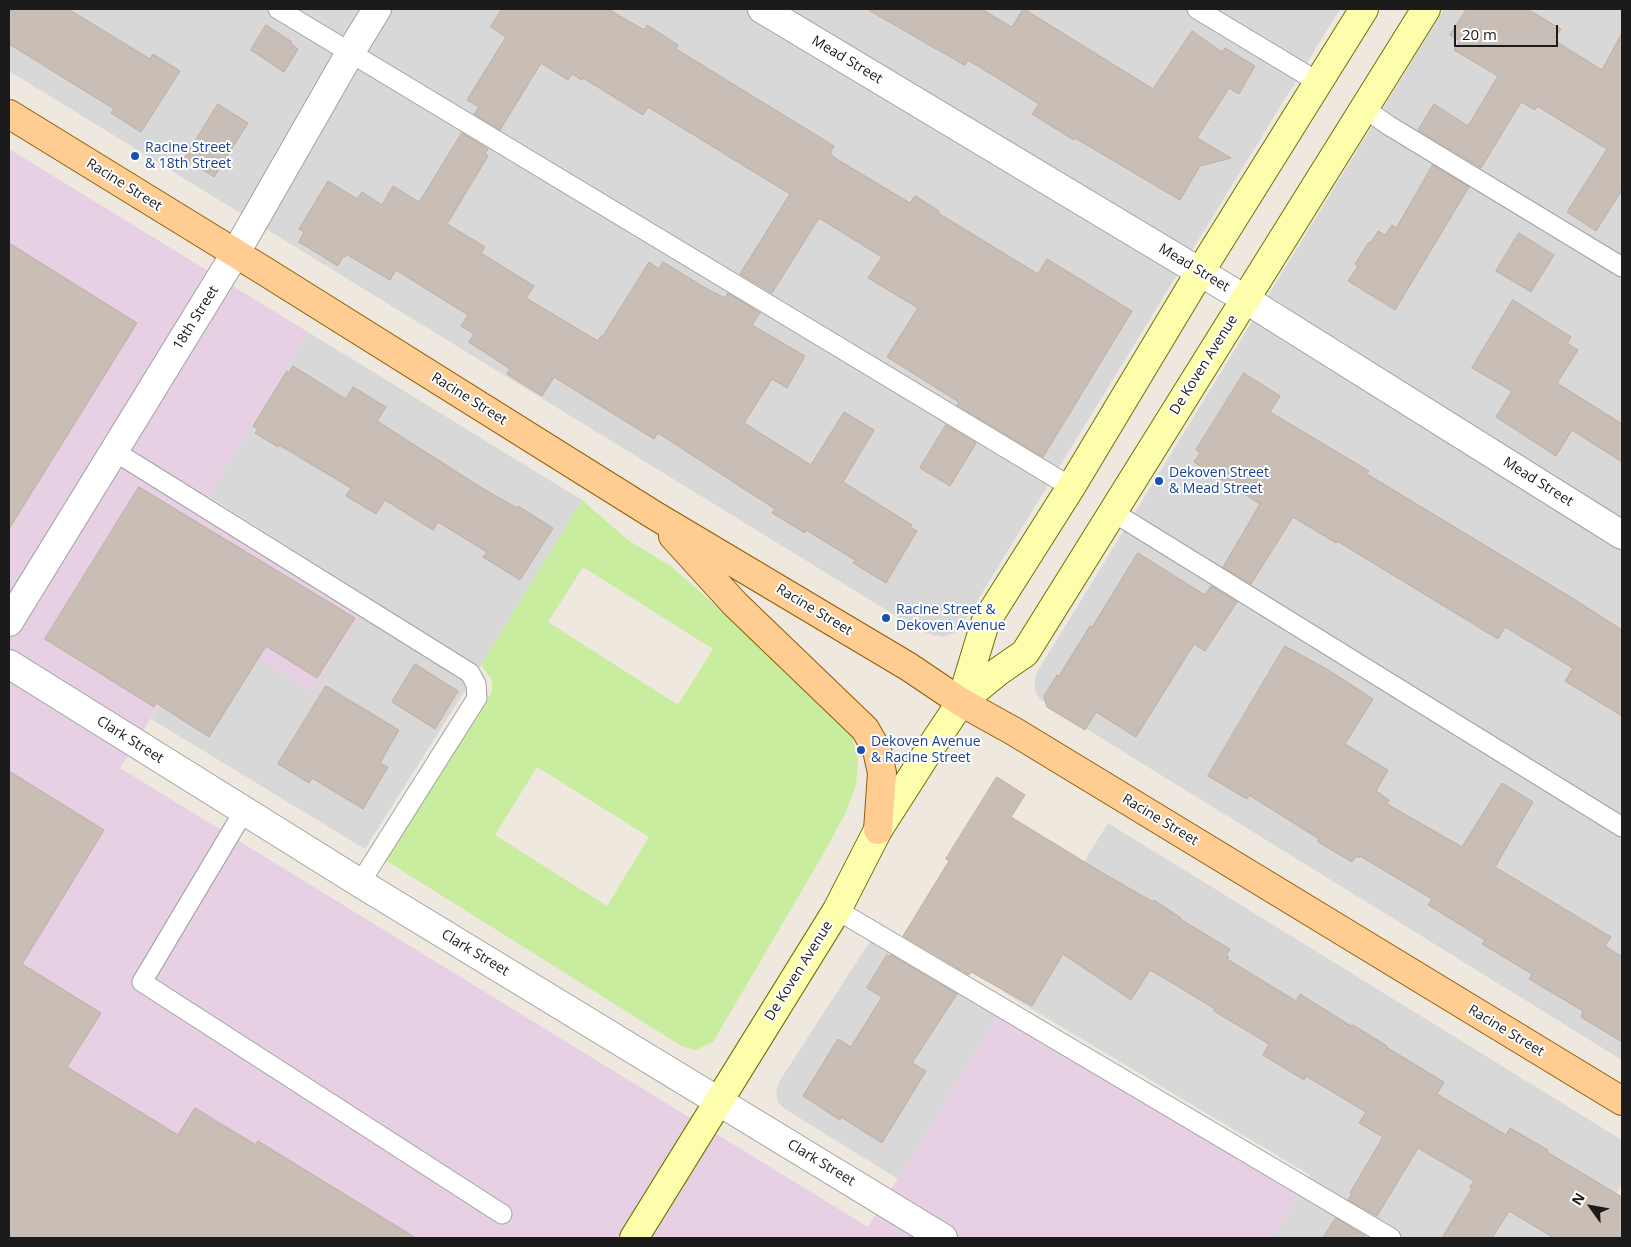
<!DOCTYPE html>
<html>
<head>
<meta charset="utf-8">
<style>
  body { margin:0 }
  #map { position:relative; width:1631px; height:1247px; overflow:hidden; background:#eee8df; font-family:"Open Sans",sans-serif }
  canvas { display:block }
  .frame { position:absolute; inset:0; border:10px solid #1b1b1b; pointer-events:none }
  .north { position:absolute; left:1566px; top:1182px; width:50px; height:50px; -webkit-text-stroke:4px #fff; paint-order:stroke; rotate:302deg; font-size:14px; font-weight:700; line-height:20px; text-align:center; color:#1b1b1b }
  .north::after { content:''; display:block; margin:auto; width:18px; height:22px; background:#1b1b1b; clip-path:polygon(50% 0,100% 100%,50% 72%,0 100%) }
  .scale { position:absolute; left:1454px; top:25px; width:104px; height:22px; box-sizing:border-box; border:2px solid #1b1b1b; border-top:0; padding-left:6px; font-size:15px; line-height:18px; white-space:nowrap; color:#1b1b1b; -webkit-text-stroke:4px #fff; paint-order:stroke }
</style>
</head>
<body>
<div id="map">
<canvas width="1631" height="1247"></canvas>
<div class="frame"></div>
<div class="north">N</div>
<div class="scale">20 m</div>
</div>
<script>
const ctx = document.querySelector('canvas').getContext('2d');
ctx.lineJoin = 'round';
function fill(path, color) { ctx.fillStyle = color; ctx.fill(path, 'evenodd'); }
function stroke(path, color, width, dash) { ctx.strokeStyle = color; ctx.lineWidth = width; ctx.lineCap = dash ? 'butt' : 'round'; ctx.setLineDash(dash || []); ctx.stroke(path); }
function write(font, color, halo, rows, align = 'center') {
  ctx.font = font + ' "Open Sans",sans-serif'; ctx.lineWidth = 4; ctx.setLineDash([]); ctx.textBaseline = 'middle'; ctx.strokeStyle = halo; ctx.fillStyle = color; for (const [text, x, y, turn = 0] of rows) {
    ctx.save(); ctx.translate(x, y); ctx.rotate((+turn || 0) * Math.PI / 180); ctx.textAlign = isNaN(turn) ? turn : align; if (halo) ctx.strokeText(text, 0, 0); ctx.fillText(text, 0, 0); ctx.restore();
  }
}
fill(new Path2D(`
  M9,9H1340L966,619L954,633L944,637L932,635L919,630L9,71Z
  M1444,9H1622V1060L1051,707L1040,699L1035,691V680L1037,672Z
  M308,332L582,500L481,665L365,849L151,719L208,628L362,614L371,599L208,496Z
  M1108,823L1622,1140V1184L1590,1238H1272L1310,1175L1003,992Z
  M872,938L998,1015L898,1179L785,1109L778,1102L776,1091L779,1082Z`), '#d9d8d8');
fill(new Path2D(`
  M9,149L308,332L198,513L362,614L312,692L207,628L120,768L868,1227L998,1015L1298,1195L1272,1238H9Z`), '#e7d0e4');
fill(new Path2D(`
  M582,500L628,540L672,567L826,703L852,737L858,759L856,785L845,814L821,858L713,1042L696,1050L683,1047L385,860L492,692V680L481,665ZM583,567L713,649L678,705L548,622ZM537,767L649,837L607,906L495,835Z`), '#c8ed9f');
const building = new Path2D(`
  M9,9H68L150,59L153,54L180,71L141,132L111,113L114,109L9,44Z
  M502,9H608L644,30L647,25L678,45L676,49L834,146L830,153L835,158L910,203L915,196L939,211L938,213L1038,274L1047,259L1132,311L1043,457L957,405L959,402L887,357L918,308L868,278L882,257L819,218L772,293L740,274L790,194L648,107L643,115L583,78L582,80L572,74L568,80L541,63L500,130L474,114L479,107L467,100L506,37L491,27Z
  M867,9H981L1012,27L1023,9H1024L1153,89L1192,31L1222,52L1225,48L1255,66L1239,94L1229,88L1197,138L1231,158L1200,166L1180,200L1075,138L1074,140L1032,114L1039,104L1004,82L968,60L965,65Z
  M1467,9H1527L1561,29L1554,40L1602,70L1622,33V190L1596,231L1567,212L1607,149L1537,106L1535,110L1521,102L1481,168L1418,130L1434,104L1468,126L1498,76L1454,50L1460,41L1450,35Z
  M266,25L292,42L291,44L298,49L284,72L251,50Z
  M218,104L248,123L214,177L185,158Z
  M462,133L488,149L485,154L488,156L447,224L485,247L481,253L534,286L526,298L598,341L601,336H603L649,262L659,269L663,262L707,289L725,298L728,293L760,313L752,325L805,356L787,388L772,379L744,423L811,465L844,412L874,430L843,482L912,525L910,527L917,531L886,583L853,563L855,560L806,530L805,533L772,513L775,509L658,433L654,439L554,377L542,396L507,374L510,369L469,342L474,334L461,326L468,315L396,270L390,280L346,254L345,257L343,256L338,266L299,242L304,232L299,229L328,181L357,199L362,192L382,205L393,186L419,202Z
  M1433,165L1469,187L1395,310L1348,281L1358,266L1355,264L1369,242L1371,243L1378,231L1385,235L1392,225L1396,228Z
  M1519,233L1554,255L1531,292L1496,271Z
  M9,243L137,323L9,529Z
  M1513,300L1571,337L1567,343L1578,350L1557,383L1622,424V462L1572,430L1556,456L1496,417L1512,391L1472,368Z
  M293,366L346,399L353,387L386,407L377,421L482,488L517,508L518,506L553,528L520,580L483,557L487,552L438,522L433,530L385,500L376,514L346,496L351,488L279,445L278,447L255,433L258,429L253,426L287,371L289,373Z
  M1244,373L1280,396L1270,412L1369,471L1367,474L1577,601L1622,630V716L1565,681L1573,668L1505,627L1498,639L1337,541L1336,543L1293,517L1251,584L1223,567L1260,504L1194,462L1200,453L1196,450Z
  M946,425L976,443L950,486L920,468Z
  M139,487L355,618L317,678L266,646L209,737L156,703L154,707L45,639Z
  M1138,553L1205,595L1211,586L1237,602L1205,651L1194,644L1136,737L1096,712L1085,730L1047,707L1044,696L1057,675L1059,676L1090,626L1092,627Z
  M1285,646L1330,671L1373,699L1345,744L1388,770L1376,791L1389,800L1387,804L1462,847L1502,783L1533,802L1495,867L1611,937L1605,946L1622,957V1042L1581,1017L1583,1011L1529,979L1532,974L1482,944L1485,940L1428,905L1432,899L1360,856L1359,858L1356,856L1352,862L1318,842L1319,839L1249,795L1247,799L1208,776Z
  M415,664L458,691L435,729L392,702Z
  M326,686L399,730L380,763L388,767L363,809L312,778L309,783L278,764Z
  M9,771L104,830L22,964L101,1013L67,1067L178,1135L195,1108L256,1145L258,1141L416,1238H9Z
  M997,777L1025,795L1011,817L1101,872L1153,902L1154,900L1181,918L1180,919L1230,949L1226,956L1229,957L1227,959L1296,1001L1300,994L1351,1026L1353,1025L1387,1046L1386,1047L1444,1082L1437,1094L1506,1135L1510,1128L1548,1150L1547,1152L1622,1197V1238H1554L1509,1211L1492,1238H1442L1472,1188L1470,1187L1474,1181L1418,1148L1377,1216L1348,1200L1352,1194L1350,1193L1383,1137L1359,1123L1366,1112L1306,1076L1304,1080L1263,1055L1269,1044L1214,1011L1215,1009L1174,984L1150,970L1131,1000L1063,954L1032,1006L971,972L969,975L903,936L949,861L946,859Z
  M887,955L890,957L891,955L957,994L912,1063L926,1071L882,1143L841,1117L840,1120L803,1096L838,1039L851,1047L882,997L867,988Z
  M1336,1218L1365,1236L1363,1238H1323Z`);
fill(building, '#c9beb5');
stroke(building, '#c0ada0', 1);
const lane = new Path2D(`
  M278,9L1071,487
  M1197,9L1318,82
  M1364,108L1388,125L1622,267
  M114,451L470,673L476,684L477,698L360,883
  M1113,512L1622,827
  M244,811L142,982L502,1214
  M837,910L1391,1238`);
const street = new Path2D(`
  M762,9L1245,299L1622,535
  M9,622L235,254L350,53L377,9
  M9,664L360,883L943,1238`);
const secondary = new Path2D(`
  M961,702L985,623L1071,487L1200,272L1364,9
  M634,1238L837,910L878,830L931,747L961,702L999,671L1025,653L1426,9`);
const primary = new Path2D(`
  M9,114L266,272L654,515L909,667L961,702L1015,732L1622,1101
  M673,536L735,604L865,729L877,750L882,773L878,830`);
stroke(lane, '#a2a2a2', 21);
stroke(street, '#a2a2a2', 30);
stroke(secondary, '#6b7300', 30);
stroke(primary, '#915c00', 30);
stroke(lane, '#fff', 19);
stroke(street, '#fff', 28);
stroke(secondary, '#fdfeac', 28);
stroke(primary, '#ffcd92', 28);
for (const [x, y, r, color] of [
  [135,156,5,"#1a4fb4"],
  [1159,481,5,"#1a4fb4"],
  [886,618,5,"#1a4fb4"],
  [861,750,5,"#1a4fb4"]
]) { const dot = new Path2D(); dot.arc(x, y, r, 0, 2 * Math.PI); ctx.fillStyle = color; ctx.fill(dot); stroke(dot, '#fff', 2); }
write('14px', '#1b1b1b', '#fff', [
  ["Mead Street",847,60,31],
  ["Racine Street",124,185,32],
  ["Mead Street",1194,268,31],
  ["18th Street",196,318,-58],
  ["De Koven Avenue",1204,365,-58],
  ["Racine Street",469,399,32],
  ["Mead Street",1538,482,32],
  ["Racine Street",814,610,31],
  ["Clark Street",130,740,32],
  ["Racine Street",1160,820,31],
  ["Clark Street",475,953,31],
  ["De Koven Avenue",799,971,-58],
  ["Racine Street",1506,1031,31],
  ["Clark Street",821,1163,31]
]);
write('14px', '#164399', '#fff', [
  ["Racine Street",145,148],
  ["& 18th Street",145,164],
  ["Dekoven Street",1169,473],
  ["& Mead Street",1169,489],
  ["Racine Street &",896,610],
  ["Dekoven Avenue",896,626],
  ["Dekoven Avenue",871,742],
  ["& Racine Street",871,758]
], 'left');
</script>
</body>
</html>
